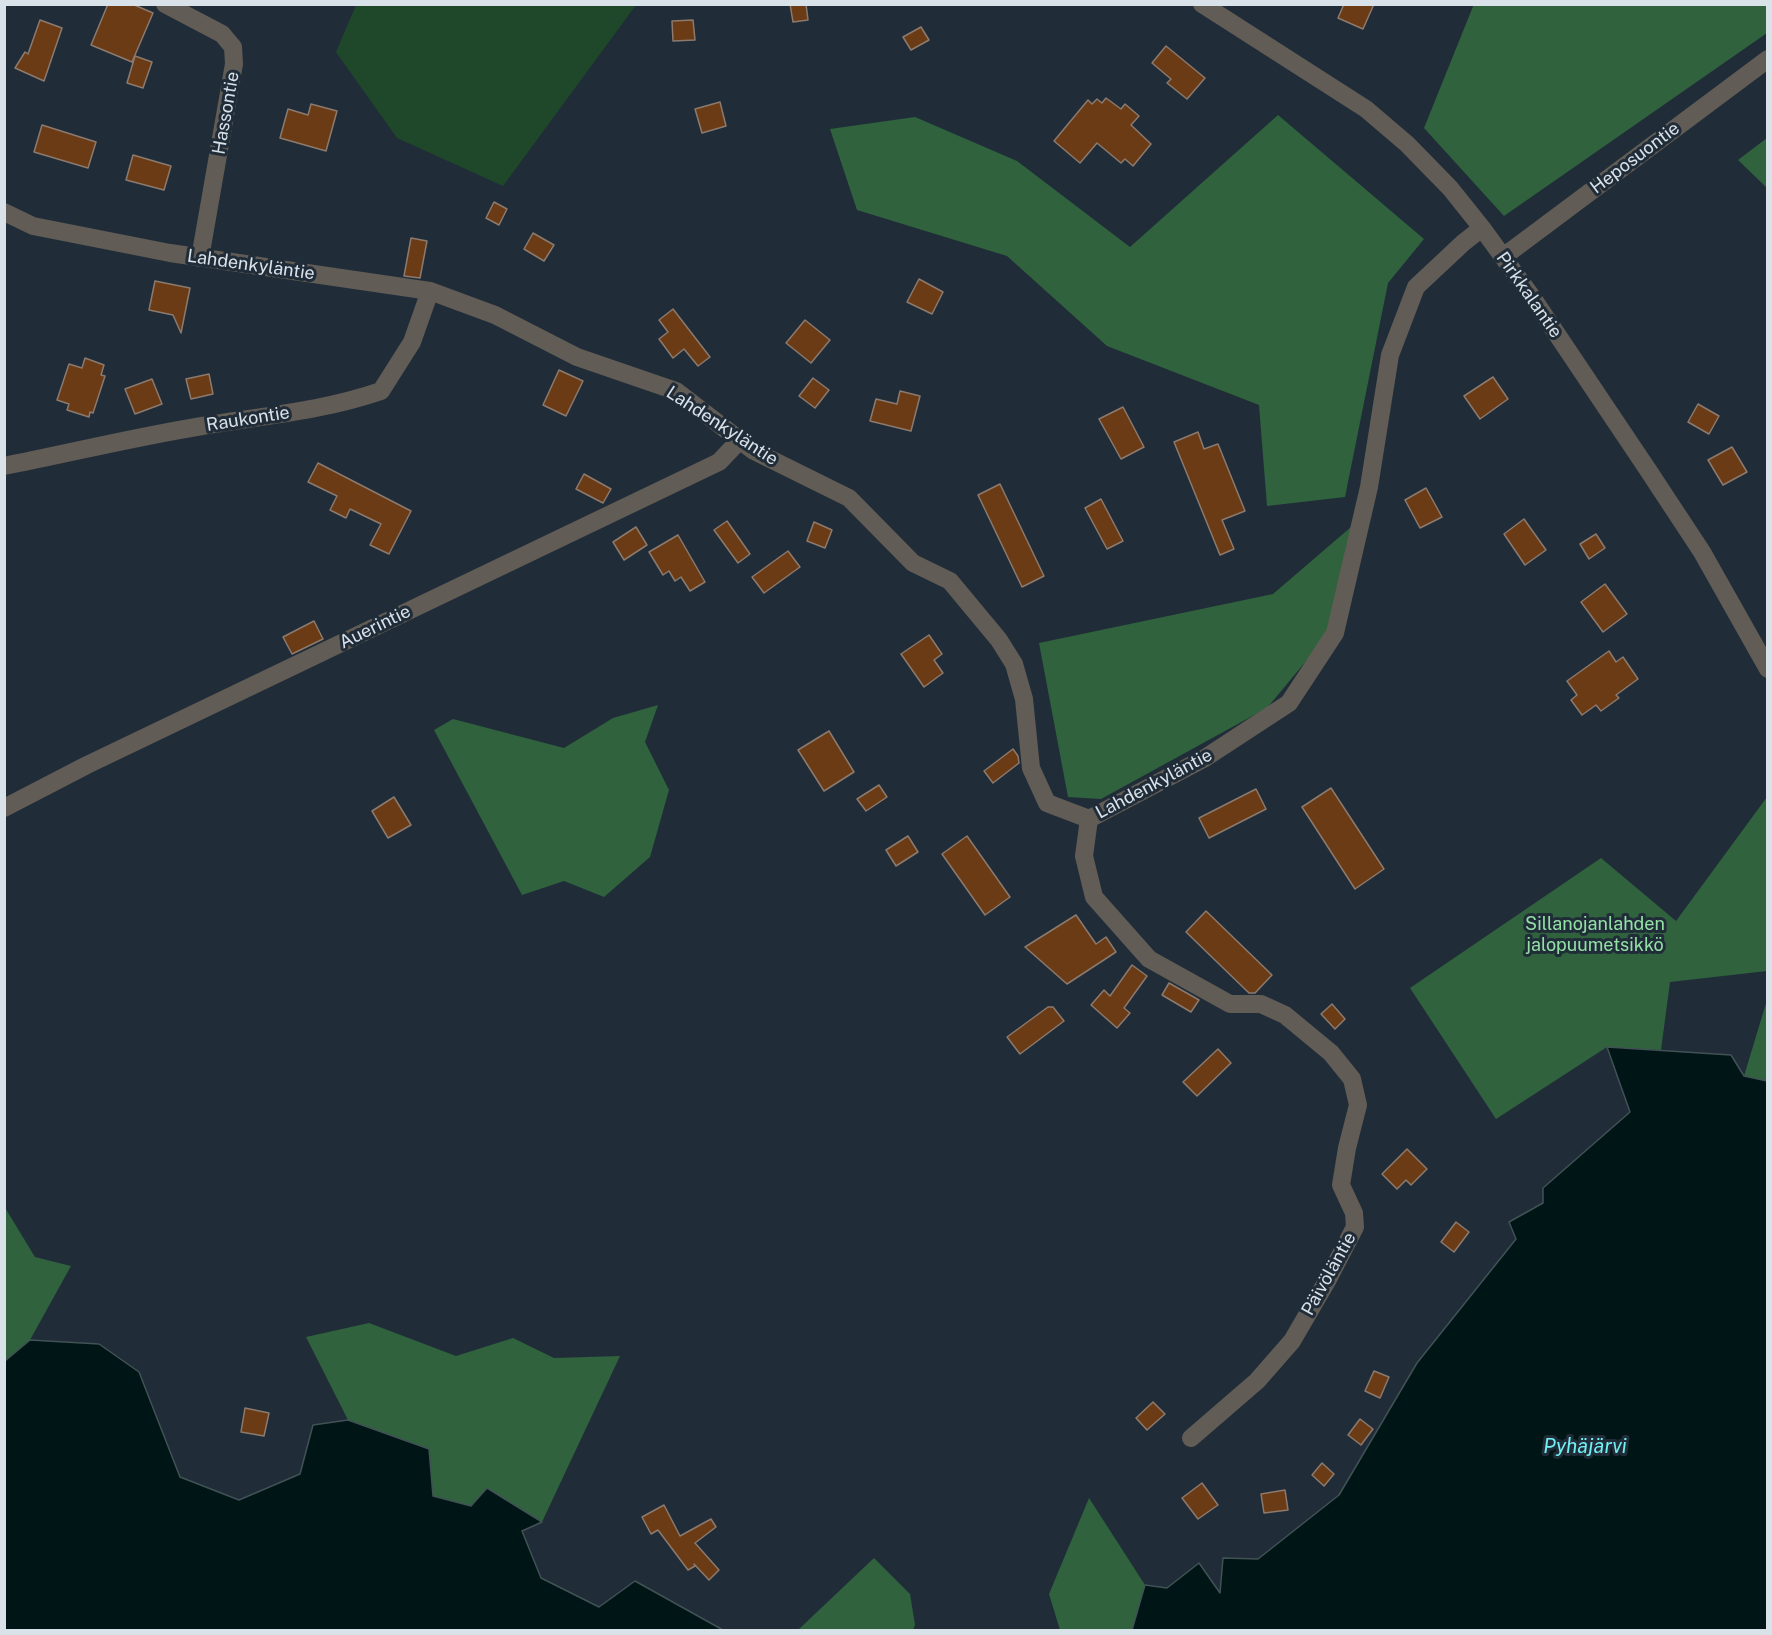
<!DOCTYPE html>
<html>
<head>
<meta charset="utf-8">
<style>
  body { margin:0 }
  #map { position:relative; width:1772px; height:1635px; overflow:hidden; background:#202d39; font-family:"Public Sans",sans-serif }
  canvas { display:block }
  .frame { position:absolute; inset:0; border:6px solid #d9e1e9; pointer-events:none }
</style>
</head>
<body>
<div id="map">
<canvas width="1772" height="1635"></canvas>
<div class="frame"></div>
</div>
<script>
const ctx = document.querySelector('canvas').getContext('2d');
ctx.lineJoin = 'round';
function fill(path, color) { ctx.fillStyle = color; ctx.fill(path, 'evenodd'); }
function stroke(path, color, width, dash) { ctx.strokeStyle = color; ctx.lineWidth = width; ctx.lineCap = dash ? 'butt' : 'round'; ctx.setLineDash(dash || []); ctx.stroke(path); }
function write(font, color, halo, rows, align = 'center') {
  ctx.font = font + ' "Public Sans",sans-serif'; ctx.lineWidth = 6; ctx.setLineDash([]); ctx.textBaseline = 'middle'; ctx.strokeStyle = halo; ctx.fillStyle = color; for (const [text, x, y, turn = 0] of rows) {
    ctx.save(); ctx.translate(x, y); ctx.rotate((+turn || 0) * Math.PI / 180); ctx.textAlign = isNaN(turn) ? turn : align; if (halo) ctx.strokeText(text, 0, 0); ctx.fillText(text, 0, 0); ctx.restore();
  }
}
fill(new Path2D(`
  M356,5V4L636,5L503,186L397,138L336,52Z`), '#1f472a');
fill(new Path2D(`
  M1474,4L1767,5V33L1504,216L1424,128Z
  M1278,115L1424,239L1388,283L1345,497L1267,506L1259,405L1107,346L1007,256L857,210L830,129L915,117L1017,161L1130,247Z
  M1767,138L1768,186L1766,187L1738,160Z
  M1351,527L1326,637L1267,708L1101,799L1068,797L1039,643L1273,594Z
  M658,705L645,742L669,790L650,857L604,897L564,881L522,895L434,730L453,719L564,748L613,718Z
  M1767,797V971L1670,982L1661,1050L1607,1047L1496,1119L1410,988L1601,858L1676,921Z
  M1767,1000V1081L1744,1076Z
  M4,1206L35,1257L71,1266L30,1340L5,1361Z
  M369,1323L456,1356L513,1338L554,1358L620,1356L542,1522L487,1488L471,1506L433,1496L429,1449L348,1420L306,1337Z
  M1089,1498L1145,1585L1132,1630H1060L1049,1594Z
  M874,1558L910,1594L915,1625L913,1630H798Z`), '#2f623d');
const water = new Path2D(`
  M1607,1047L1731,1055L1744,1076L1767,1081V1630H1132L1145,1585L1167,1588L1199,1563L1220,1593L1223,1558L1258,1559L1339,1495L1417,1363L1516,1239L1509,1222L1543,1203V1188L1630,1112Z
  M30,1340L99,1344L139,1372L180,1477L239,1500L300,1474L313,1425L348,1420L429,1449L433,1496L471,1506L487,1488L542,1522L522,1531L541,1578L599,1607L635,1581L723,1630H5V1361Z`);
fill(water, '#001516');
stroke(water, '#415255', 1.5);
const building = new Path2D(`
  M108,4H132L153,13L132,62L91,45Z
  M790,4H806L808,20L793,22Z
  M1344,4H1374L1363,29L1338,18Z
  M40,20L62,28L44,81L15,68L25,52L28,54Z
  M693,20L695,40L673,41L672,21Z
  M921,27L929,40L911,50L903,37Z
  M1166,46L1205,78L1187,99L1167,83L1171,79L1152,63Z
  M135,56L152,62L143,88L127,83Z
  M1106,98L1121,109L1125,104L1139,116L1131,125L1151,144L1133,166L1125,159L1121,163L1097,143L1080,163L1054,141L1088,100L1092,104L1097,99L1102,103Z
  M720,102L726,126L702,133L695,109Z
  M311,104L337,111L326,151L280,138L288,109L308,115Z
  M42,125L96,142L88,168L34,152Z
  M133,155L171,166L164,190L126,180Z
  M494,202L507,209L499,225L486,218Z
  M533,233L554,245L544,261L524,249Z
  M411,238L427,241L420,278L404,276Z
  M919,279L943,292L932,314L907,302Z
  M155,281L190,288L181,333L173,315L149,310Z
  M673,309L710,357L698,366L684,349L673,358L659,339L668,332L659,320Z
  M805,320L830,340L811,363L786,343Z
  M85,358L104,365L101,375L105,376L93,413L90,412L89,417L67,410L69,404L57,400L69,364L82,368Z
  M559,370L583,381L566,416L543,405Z
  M209,374L213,394L191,399L186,379Z
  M1493,377L1508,399L1480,419L1464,396Z
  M813,378L829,390L815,408L799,396Z
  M152,379L162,404L135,414L125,389Z
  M900,391L920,396L911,431L870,421L876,399L897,404Z
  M1698,404L1719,416L1709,434L1688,422Z
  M1123,407L1144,447L1121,459L1099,419Z
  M1198,432L1204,449L1218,444L1245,511L1222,520L1234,549L1220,555L1174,442Z
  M1732,447L1747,472L1723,485L1708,460Z
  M318,463L411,511L389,554L370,545L381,524L350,509L346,518L330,510L337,496L308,482Z
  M584,474L611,489L603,503L576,489Z
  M1000,484L1044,576L1022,587L978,495Z
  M1426,488L1442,517L1420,528L1405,500Z
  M1101,499L1123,541L1107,549L1085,508Z
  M1524,519L1546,550L1525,565L1504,534Z
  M727,521L750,554L738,563L714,530Z
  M814,522L832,530L825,548L807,541Z
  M636,527L647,545L624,560L613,542Z
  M1596,534L1605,548L1589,559L1580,544Z
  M678,535L705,582L690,591L681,577L675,581L669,571L663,575L649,552Z
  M788,551L800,567L764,593L752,577Z
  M1605,584L1627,614L1603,632L1581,602Z
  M314,621L323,639L292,654L283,637Z
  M929,635L942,654L934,660L943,673L924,687L901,654Z
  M1609,651L1616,662L1623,657L1638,679L1616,695L1619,698L1601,711L1596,705L1582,715L1571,700L1577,695L1567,681Z
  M829,731L854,772L824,791L798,750Z
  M1013,749L1018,756L1019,763L993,783L984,771Z
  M879,785L887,797L866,811L857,799Z
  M1331,788L1384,869L1355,889L1302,807Z
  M1256,789L1266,809L1209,838L1199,818Z
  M394,797L411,825L388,838L372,811Z
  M908,836L918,852L896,866L886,850Z
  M967,836L1010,897L985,915L942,854Z
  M1206,911L1272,975L1255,993H1249L1186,932Z
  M1076,915L1096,944L1106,937L1116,952L1067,984L1025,947Z
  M1132,965L1147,976L1124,1008L1130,1013L1117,1028L1091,1005L1104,990L1110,996Z
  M1169,983L1199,1000L1191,1012L1162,995Z
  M1332,1004L1345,1019L1335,1029L1321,1014Z
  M1048,1007H1053L1064,1021L1020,1054L1007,1037Z
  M1218,1049L1231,1063L1197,1096L1183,1082Z
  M1407,1149L1427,1169L1411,1185L1406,1180L1397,1189L1382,1174Z
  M1456,1222L1469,1232L1454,1252L1441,1242Z
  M1374,1371L1389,1377L1380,1398L1365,1391Z
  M1153,1402L1165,1414L1147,1430L1136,1418Z
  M245,1408L269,1413L264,1436L241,1432Z
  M1360,1419L1373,1429L1361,1445L1348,1435Z
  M1322,1463L1334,1474L1324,1486L1312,1475Z
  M1202,1483L1218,1505L1198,1519L1182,1498Z
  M1285,1490L1288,1510L1264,1513L1261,1494Z
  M664,1505L680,1536L711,1519L716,1527L695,1543L719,1570L709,1580L694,1564L695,1566L688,1570L658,1530L651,1534L642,1517Z`);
fill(building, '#6a3b15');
stroke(building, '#8c7a6e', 1.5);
stroke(new Path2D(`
  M165,4L222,34L233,47L234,64L200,258
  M1202,4L1366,109L1407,144L1450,188L1482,228L1532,297L1648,470L1702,552L1768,669
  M4,212L33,226L170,253L430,291L495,315L577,357L676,391L754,451L849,498L913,563L950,581L999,640L1014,664L1024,699L1031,768L1047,803L1089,819L1205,758L1289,703L1335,633L1369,487L1390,355L1416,287L1463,243L1482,228
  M1503,257L1768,59
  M4,466C70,453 135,437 202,426C262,416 323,411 381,391L412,342L430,291
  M4,808L87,765L719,462L740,440
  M1089,819L1084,856L1094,897L1149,959L1230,1004H1261L1285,1015L1331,1053L1352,1079L1358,1105L1347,1148L1341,1185L1354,1213L1355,1227L1327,1281L1292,1341L1257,1381L1191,1438`), '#615c55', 18);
write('18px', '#d9e1e9', '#202d39', [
  ["Hassontie",226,113,-80],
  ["Heposuontie",1635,158,-37],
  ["Lahdenkyläntie",251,265,8],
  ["Pirkkalantie",1529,295,55],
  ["Raukontie",248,419,-9],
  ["Lahdenkyläntie",722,426,33],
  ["Auerintie",375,627,-26],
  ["Lahdenkyläntie",1154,784,-28],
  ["Päivöläntie",1329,1274,-61]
]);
write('18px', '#93e0a4', '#202d39', [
  ["Sillanojanlahden",1595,924],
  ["jalopuumetsikkö",1595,945]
]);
write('italic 20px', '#72f1f4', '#202d39', [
  ["Pyhäjärvi",1585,1447]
]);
</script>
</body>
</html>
